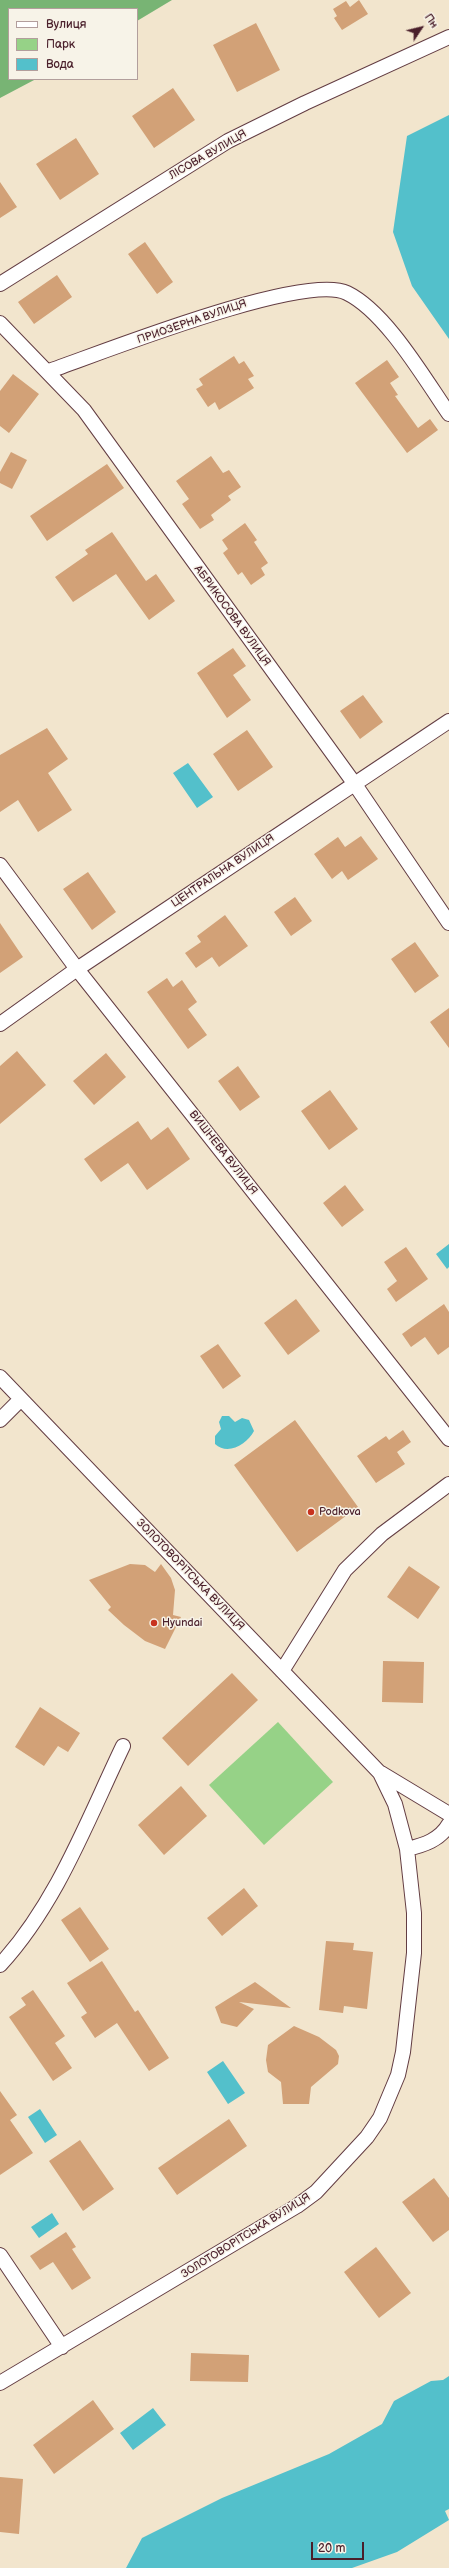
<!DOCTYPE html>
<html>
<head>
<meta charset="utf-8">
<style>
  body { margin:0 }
  #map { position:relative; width:449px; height:2568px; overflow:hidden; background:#f2e5cd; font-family:"Balsamiq Sans",sans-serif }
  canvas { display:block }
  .legend { position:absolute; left:8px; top:8px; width:130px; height:72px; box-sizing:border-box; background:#f7f3e8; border:1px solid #b29e9c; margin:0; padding:5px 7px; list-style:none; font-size:12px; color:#4a1f2b }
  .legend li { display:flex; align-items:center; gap:8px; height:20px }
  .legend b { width:20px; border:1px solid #b29e9c }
  .north { position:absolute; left:401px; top:8px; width:40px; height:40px; -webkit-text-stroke:3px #f7f3e8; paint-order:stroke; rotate:55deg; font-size:11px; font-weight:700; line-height:16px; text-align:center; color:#4a1f2b }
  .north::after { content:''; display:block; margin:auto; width:14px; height:18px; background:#4a1f2b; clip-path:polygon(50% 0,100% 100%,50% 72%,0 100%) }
  .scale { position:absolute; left:311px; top:2542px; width:53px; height:18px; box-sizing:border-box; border:2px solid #4a1f2b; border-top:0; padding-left:5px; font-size:12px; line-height:14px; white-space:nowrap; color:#4a1f2b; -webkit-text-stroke:3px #f7f3e8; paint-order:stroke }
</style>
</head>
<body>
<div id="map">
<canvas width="449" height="2568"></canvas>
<ul class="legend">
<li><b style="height:5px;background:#fff"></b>Вулиця</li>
<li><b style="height:11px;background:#96d287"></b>Парк</li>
<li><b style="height:11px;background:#53c0cb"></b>Вода</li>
</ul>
<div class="north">Пн</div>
<div class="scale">20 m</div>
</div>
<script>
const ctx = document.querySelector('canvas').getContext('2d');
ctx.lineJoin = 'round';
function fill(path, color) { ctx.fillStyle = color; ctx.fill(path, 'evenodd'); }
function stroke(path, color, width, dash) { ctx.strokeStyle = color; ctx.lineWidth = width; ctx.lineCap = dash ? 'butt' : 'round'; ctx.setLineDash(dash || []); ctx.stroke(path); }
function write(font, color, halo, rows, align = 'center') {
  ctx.font = font + ' "Balsamiq Sans",sans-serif'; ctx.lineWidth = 3; ctx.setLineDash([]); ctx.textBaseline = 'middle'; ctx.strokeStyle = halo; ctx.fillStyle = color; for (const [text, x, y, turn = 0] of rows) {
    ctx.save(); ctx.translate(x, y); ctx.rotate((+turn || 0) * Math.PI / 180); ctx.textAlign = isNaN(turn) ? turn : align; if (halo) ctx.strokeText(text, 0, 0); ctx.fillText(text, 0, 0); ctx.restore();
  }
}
fill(new Path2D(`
  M278,1722L333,1782L264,1845L209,1785Z`), '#96d287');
fill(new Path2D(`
  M0,0H172L137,21V9H9V79H36L0,98Z`), '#78b474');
fill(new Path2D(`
  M449,115V339L412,286L393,232L407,136Z
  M188,763L213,797L197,808L173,773Z
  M449,1244V1267L447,1269L436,1254Z
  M222,1416H229L235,1422L242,1418L249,1420L254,1431C247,1444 228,1456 215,1444V1436L221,1429L219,1422Z
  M223,2061L245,2093L228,2104L207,2072Z
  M40,2109L57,2135L45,2143L28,2117Z
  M52,2213L59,2224L39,2238L31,2227Z
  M449,2376V2509L445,2511L449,2520L397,2552L352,2568H126L142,2538L222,2498L329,2454L382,2424L394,2401L431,2381L443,2380Z
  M153,2408L166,2425L133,2450L120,2433Z`), '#53c0cb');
fill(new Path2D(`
  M359,0L368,14L342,30L334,18L337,16L333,9L346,1L350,7Z
  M256,23L280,70L237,92L213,45Z
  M173,88L195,120L154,148L132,116Z
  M76,138L99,174L60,200L36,164Z
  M0,182L17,207L0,218Z
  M145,242L173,282L157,294L128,254Z
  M57,275L72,297L34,324L18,302Z
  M234,356L239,364L244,361L254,376L248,379L254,388L219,410L215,402L208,407L196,389L203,385L199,379Z
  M387,360L399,377L390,383L398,395L395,396L418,428L430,419L438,430L407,453L355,383Z
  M13,374L39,394L9,433L0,426V391Z
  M11,452L27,460L12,489L0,483V472Z
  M211,456L223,473L229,470L241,487L228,496L231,500L211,515L214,520L200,529L182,504L189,499L176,481Z
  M107,464L124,488L47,541L30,516Z
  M245,523L257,540L254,542L268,563L261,568L265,575L251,585L242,572L238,575L223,553L228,549L222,540Z
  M112,532L146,581L156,574L175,601L149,620L116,574L73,602L55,577L88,554L85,550Z
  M233,648L246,666L233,675L251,700L227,718L197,673Z
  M363,695L383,722L360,739L340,711Z
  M47,728L68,759L48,773L72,810L38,832L18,800L0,812V755Z
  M247,730L273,767L238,791L213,754Z
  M361,836L378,859L348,880L342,871L332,879L314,854L338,837L345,847Z
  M88,872L116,912L92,930L63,889Z
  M295,897L312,921L291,936L274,912Z
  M225,915L248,946L219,967L212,957L196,968L185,953L201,942L197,936Z
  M0,923L23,957L0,973Z
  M415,942L439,976L415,993L391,959Z
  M167,978L173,987L182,980L197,1002L188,1009L207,1035L188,1049L147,992Z
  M449,1008V1048L430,1022Z
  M17,1051L46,1085L0,1124V1066Z
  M106,1053L126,1077L94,1105L73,1081Z
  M238,1066L260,1097L240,1111L218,1081Z
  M330,1090L358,1129L329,1150L301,1111Z
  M138,1121L151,1140L168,1127L190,1159L147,1190L128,1163L101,1182L84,1159Z
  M345,1185L364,1210L342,1227L323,1203Z
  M406,1247L428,1279L396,1302L387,1289L397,1281L384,1262Z
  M296,1299L320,1331L288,1355L264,1323Z
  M444,1304L449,1312V1347L438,1355L425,1337L411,1347L402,1334Z
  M218,1344L241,1376L223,1389L200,1356Z
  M295,1420L358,1507L297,1552L234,1465Z
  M403,1430L411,1442L397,1452L405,1464L376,1483L357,1456L386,1436L389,1440Z
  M130,1564L145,1565L155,1572L161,1564L171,1578L175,1590L173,1615L181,1617L165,1649L145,1641L124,1625L108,1610L111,1607L89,1580Z
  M409,1566L440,1587L418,1619L387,1597Z
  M383,1661L424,1662L423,1703L382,1702Z
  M232,1673L258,1700L188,1766L162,1738Z
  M40,1707L80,1733L68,1752L58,1746L44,1766L15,1747Z
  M181,1786L207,1816L164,1855L138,1825Z
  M244,1888L258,1906L222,1936L207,1918Z
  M80,1907L109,1949L90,1962L61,1920Z
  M326,1941L354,1943L353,1950L373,1952L367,2009L344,2006L343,2013L319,2010Z
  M102,1961L135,2012L138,2010L169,2058L149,2071L117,2023L95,2038L81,2017L87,2013L67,1983Z
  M255,1982L291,2008L239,2002L254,2009L237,2027L221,2023L215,2007Z
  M33,1990L65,2036L55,2043L72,2068L53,2081L9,2017L26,2005L21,1998Z
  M294,2026L319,2037L336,2050L339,2056L338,2064L311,2087L309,2104H283L281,2082L268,2072L266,2060L268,2045Z
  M0,2091L17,2115L10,2120L33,2153L0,2175Z
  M229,2119L247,2146L177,2195L158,2168Z
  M80,2140L114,2189L83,2211L49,2161Z
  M434,2178L449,2198V2230L433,2242L402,2202Z
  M66,2232L76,2247L72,2249L91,2278L72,2290L53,2262L40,2270L30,2256Z
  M376,2247L411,2293L379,2318L344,2272Z
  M191,2353L249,2355L248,2382L190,2381Z
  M93,2400L114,2429L54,2474L33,2445Z
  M0,2477L23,2479L19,2534L0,2532Z`), '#d2a177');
const minor = new Path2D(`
  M0,284L228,141L305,103L449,37
  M0,323L84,410L354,783L449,923
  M49,371C101,353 304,272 347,293C386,312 424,378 449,414
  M0,865L77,969L449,1439
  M0,1024L77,969L449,721
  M0,1377L380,1773L395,1804L407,1849L414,1913V1953L403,2052L398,2075L380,2118L367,2137L316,2192L297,2206L0,2383
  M0,1420L21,1399
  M282,1671L345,1570L382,1534L449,1484
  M381,1773L449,1814
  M407,1849C424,1845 440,1840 449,1824
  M0,1965C57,1903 87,1821 123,1746
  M0,2255L62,2347`);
stroke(minor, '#633d43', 16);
stroke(minor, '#fff', 14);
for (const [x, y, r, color] of [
  [311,1512,4,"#c8321e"],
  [154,1623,4,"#c8321e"]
]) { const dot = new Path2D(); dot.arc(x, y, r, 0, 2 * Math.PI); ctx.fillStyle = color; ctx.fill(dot); stroke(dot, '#f7f3e8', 1.5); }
write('11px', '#4a1f2b', '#f7f3e8', [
  ["ЛІСОВА ВУЛИЦЯ",208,155,-30],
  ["ПРИОЗЕРНА ВУЛИЦЯ",192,322,-19],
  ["АБРИКОСОВА ВУЛИЦЯ",232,616,54],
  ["ЦЕНТРАЛЬНА ВУЛИЦЯ",223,871,-34],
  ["ВИШНЕВА ВУЛИЦЯ",223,1153,52],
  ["ЗОЛОТОВОРІТСЬКА ВУЛИЦЯ",190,1575,46],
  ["ЗОЛОТОВОРІТСЬКА ВУЛИЦЯ",246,2236,-32]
]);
write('11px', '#4a1f2b', '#f7f3e8', [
  ["Podkova",319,1512],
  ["Hyundai",162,1623]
], 'left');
</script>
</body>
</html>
